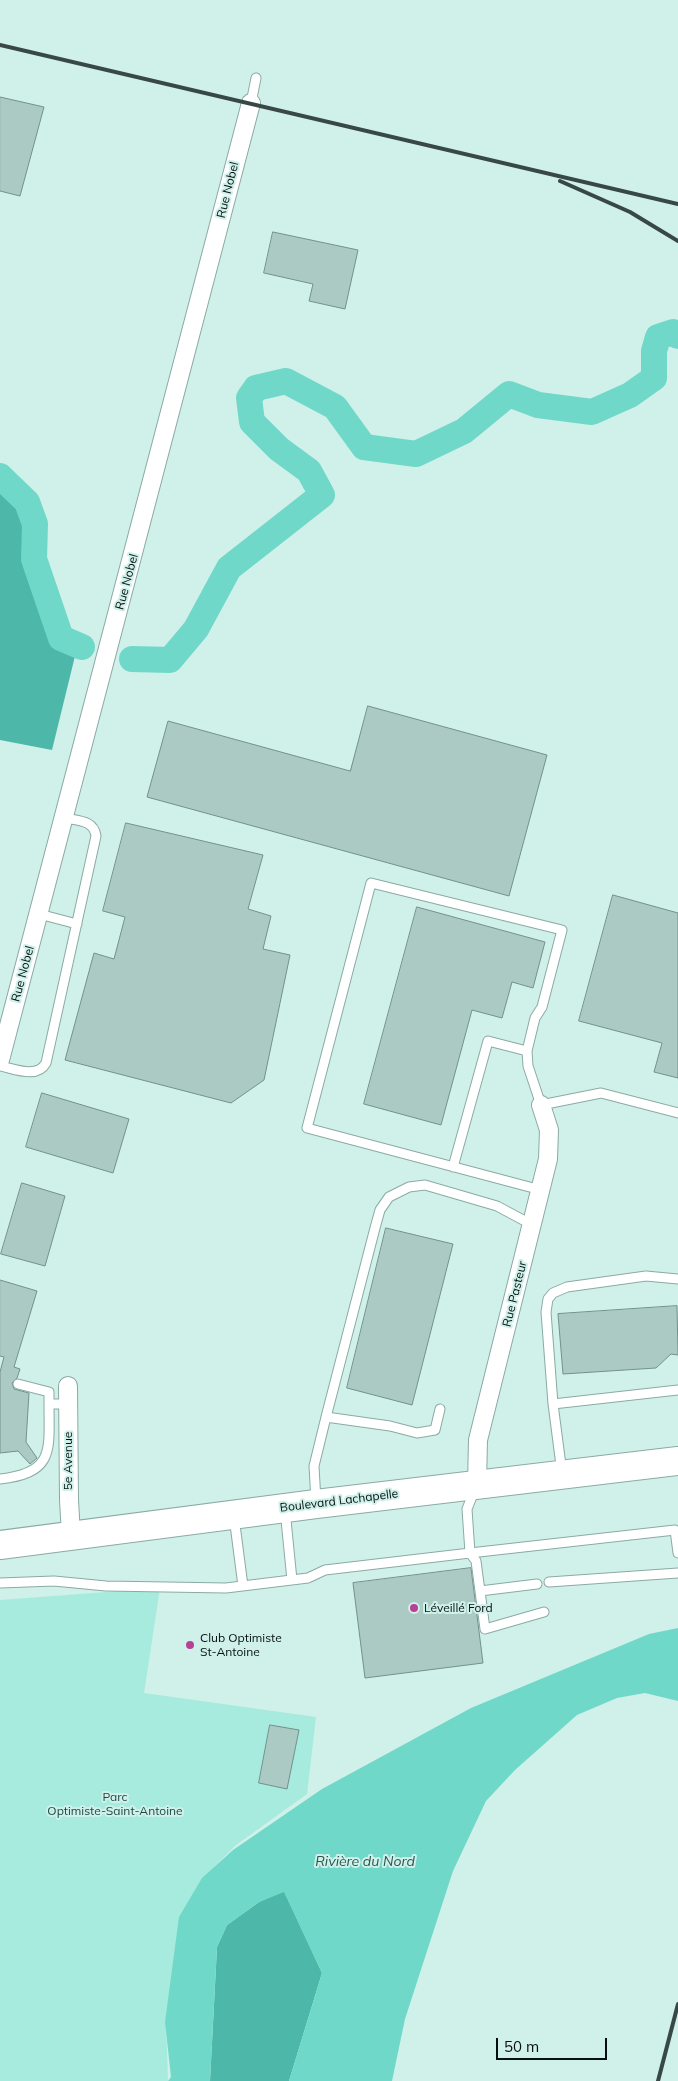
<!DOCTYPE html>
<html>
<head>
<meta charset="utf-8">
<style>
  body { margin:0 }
  #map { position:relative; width:678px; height:2081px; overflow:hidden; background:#d0f0ea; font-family:Mulish,sans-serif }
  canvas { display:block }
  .scale { position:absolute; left:496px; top:2038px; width:111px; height:22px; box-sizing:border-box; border:2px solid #06110f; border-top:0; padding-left:6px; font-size:15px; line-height:18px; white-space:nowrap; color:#06110f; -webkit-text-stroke:4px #d0f0ea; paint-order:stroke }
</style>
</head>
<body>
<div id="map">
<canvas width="678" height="2081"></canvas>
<div class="scale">50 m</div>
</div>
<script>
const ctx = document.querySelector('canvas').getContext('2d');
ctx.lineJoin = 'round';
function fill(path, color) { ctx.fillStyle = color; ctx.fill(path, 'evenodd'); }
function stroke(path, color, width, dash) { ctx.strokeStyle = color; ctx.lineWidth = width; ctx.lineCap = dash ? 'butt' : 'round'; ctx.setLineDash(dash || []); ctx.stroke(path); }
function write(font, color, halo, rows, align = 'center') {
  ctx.font = font + ' Mulish,sans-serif'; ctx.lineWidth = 4; ctx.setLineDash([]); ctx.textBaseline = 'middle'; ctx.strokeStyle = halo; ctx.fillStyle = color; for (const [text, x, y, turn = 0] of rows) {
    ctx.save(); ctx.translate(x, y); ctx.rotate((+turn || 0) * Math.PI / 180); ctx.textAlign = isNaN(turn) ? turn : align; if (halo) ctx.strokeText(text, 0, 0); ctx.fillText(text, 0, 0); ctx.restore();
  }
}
fill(new Path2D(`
  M160,1588L144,1693L316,1717L307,1794L236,1845L205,1876L166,2022L168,2081H0V1600Z`), '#a7eade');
fill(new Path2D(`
  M0,472L19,497L33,544L28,567L76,652L52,750L0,740Z
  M284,1891L322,1973L289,2081H210L217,1947L227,1925L259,1902Z`), '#4db8a9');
fill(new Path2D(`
  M678,1628V1701L645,1693L617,1698L577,1715L515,1770L486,1801L453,1871L405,2019L392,2081H289L322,1973L284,1892L259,1902L227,1925L217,1947L210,2081H168L171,2077L165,2022L179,1917L202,1878L233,1850L322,1789L471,1708L649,1634Z`), '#70d8c8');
stroke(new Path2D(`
  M0,476L27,502L35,524L34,559L61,638L82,647
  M132,659L170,660L196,629L229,568L322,495L309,471L279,449L252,422L249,398L256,388L286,381L335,407L364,447L416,454L464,431L509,394L538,405L592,412L630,395L654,378V351L658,337L673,332L678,336`), '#70d8c8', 26);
const building = new Path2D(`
  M0,97L44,107L20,196L0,191Z
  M273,232L358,250L345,309L309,301L313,284L264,273Z
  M368,706L547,755L509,896L147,797L168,721L350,771Z
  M126,823L263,855L248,909L271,916L263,949L290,955L264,1080L231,1103L65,1060L94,953L114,959L125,917L103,911Z
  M613,895L678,913V1078L654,1072L662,1043L579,1021Z
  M417,907L545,942L533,988L512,982L502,1018L472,1010L441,1125L364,1104Z
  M42,1093L129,1119L113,1173L26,1147Z
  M22,1183L65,1196L45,1266L1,1254Z
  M386,1228L453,1244L412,1405L347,1388Z
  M0,1280L37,1291L14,1367L20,1369L17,1378L12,1383L14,1389L29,1393L26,1442L37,1458L30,1464L18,1451L0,1453V1372L4,1357L0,1356Z
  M677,1306L678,1355L671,1354L656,1368L563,1374L558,1314Z
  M471,1568L483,1663L365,1678L353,1583Z
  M270,1725L299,1730L287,1789L259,1783Z`);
fill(building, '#abcac4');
stroke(building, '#73918c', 1);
const service = new Path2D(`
  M251,103L256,78
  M39,914L77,924
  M527,1051L528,1066L541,1105L601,1093L678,1113
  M0,1066C15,1069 37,1079 46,1063L96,836C94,820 78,821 65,818
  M453,1167L488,1041L527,1051L535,1018L542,1007L562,930L371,883L307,1128L541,1190
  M18,1384L49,1392V1404
  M553,1404L546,1312L548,1299L553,1293L567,1287L646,1276L678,1279
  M326,1417L375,1228L380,1210L389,1197L409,1187L425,1185L497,1206L525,1221L534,1222
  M562,1473L553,1404L678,1390
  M0,1479C55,1473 49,1450 49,1404H68
  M316,1501L314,1466L326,1417L390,1426L417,1433L435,1430L440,1409
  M285,1510L292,1580
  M234,1517L243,1586
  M549,1582L678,1573
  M0,1583L54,1581L106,1586L226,1588L308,1578L325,1570L470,1553L467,1509L475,1489
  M480,1591L537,1584
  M544,1612L485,1629L476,1561L470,1553L675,1530L678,1553`);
const minor = new Path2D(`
  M0,1060L251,103
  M68,1386L69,1500L71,1535
  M477,1484L478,1440L548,1159L549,1130L541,1105`);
const primary = new Path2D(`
  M0,1545L316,1504L678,1461`);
stroke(service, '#8baaa4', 11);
stroke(minor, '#8baaa4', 20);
stroke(primary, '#8baaa4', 30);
stroke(service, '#fff', 9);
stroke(minor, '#fff', 18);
stroke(primary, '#fff', 28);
stroke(new Path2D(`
  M0,45L678,204
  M560,181L630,212L678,241
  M658,2081L678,2004`), '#384845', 4);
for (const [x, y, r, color] of [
  [414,1608,5,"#b84095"],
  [190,1645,5,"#b84095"]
]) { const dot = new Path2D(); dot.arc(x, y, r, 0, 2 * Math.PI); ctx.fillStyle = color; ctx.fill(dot); stroke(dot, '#d0f0ea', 2); }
write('12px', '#06110f', '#d0f0ea', [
  ["Rue Nobel",228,190,-76],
  ["Rue Nobel",127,582,-75],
  ["Rue Nobel",23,974,-75],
  ["Rue Pasteur",515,1294,-76],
  ["5e Avenue",68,1461,-90],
  ["Boulevard Lachapelle",339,1501,-7]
]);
write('12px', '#06110f', '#d0f0ea', [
  ["Léveillé Ford",424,1608],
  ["Club Optimiste",200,1638],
  ["St-Antoine",200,1652]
], 'left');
write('12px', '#1b4a44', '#d0f0ea', [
  ["Parc",115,1797],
  ["Optimiste-Saint-Antoine",115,1811]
]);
write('italic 14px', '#295750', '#d0f0ea', [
  ["Rivière du Nord",365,1862]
]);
</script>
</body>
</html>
